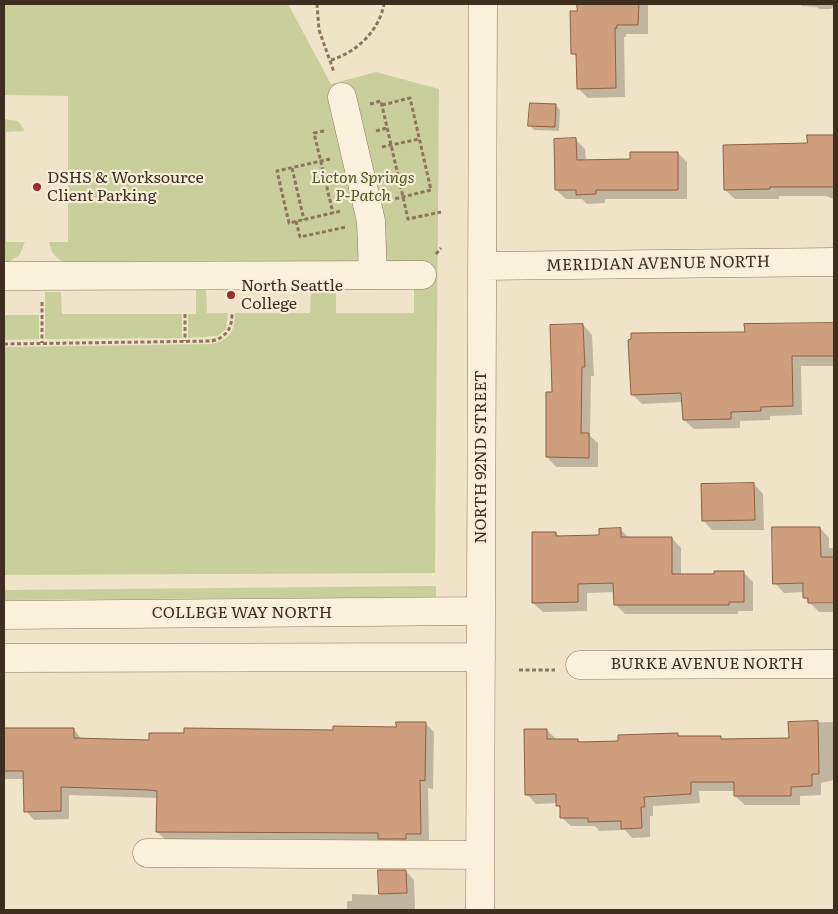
<!DOCTYPE html>
<html>
<head>
<meta charset="utf-8">
<style>
  body { margin:0 }
  #map { position:relative; width:838px; height:914px; overflow:hidden; background:#f0e4c8; font-family:Literata,serif }
  canvas { display:block }
  .frame { position:absolute; inset:0; border:5px solid #3d2e20; pointer-events:none }
</style>
</head>
<body>
<div id="map">
<canvas width="838" height="914"></canvas>
<div class="frame"></div>
</div>
<script>
const ctx = document.querySelector('canvas').getContext('2d');
ctx.lineJoin = 'round';
function fill(path, color) { ctx.fillStyle = color; ctx.fill(path, 'evenodd'); }
function stroke(path, color, width, dash) { ctx.strokeStyle = color; ctx.lineWidth = width; ctx.lineCap = dash ? 'butt' : 'round'; ctx.setLineDash(dash || []); ctx.stroke(path); }
function write(font, color, halo, rows, align = 'center') {
  ctx.font = font + ' Literata,serif'; ctx.lineWidth = 4.5; ctx.setLineDash([]); ctx.textBaseline = 'middle'; ctx.strokeStyle = halo; ctx.fillStyle = color; for (const [text, x, y, turn = 0] of rows) {
    ctx.save(); ctx.translate(x, y); ctx.rotate((+turn || 0) * Math.PI / 180); ctx.textAlign = isNaN(turn) ? turn : align; if (halo) ctx.strokeText(text, 0, 0); ctx.fillText(text, 0, 0); ctx.restore();
  }
}
fill(new Path2D(`
  M4,4H288L331,84L376,72L439,89L435,573L4,575V347L212,344C230,340 235,330 235,313H310L311,288H336V313H414V288H429V263H68C57,260 51,254 49,242H68V96L4,95Z
  M4,119L18,121L25,131L6,132V242H25L19,256L6,263H4Z
  M196,290H206L207,313H228L226,329L218,336L188,338V314H196Z
  M45,292H61L62,314H182V338L45,339Z
  M4,315H39V339L4,340Z
  M436,586V597L4,600V590Z`), '#c9cf9b');
fill(new Path2D(`
  M578,4H648V34H626V37H624L625,97L588,98L578,88V58L573,53Z
  M799,4H834V6L831,9H820L817,7L802,6Z
  M556,105L560,110L559,131L534,130L530,125Z
  M808,136H834V199L826,196H779V199H735L725,190L808,144Z
  M576,140L585,149L586,161L631,160L678,153L687,162V199H605V203L587,204L582,199H566L556,190Z
  M778,324H834V366H801L802,415L770,416V420L740,421V428L694,429L684,420L683,402L642,404L632,394L746,333Z
  M583,325L592,335L594,376H591L590,436L598,443V467H556L547,457Z
  M754,484L763,494L764,530H712L703,520Z
  M820,528L829,538V548H834V602H812V604H834V612H819L804,597V592L784,593L775,583Z
  M620,529L629,538H672L681,548V576L743,572L753,582V611H738V614H625L615,604V592L587,593V611L543,612L533,603L556,533L560,537L600,536Z
  M834,722V780L821,783V795L800,796V805H745L735,796V791H699L700,803L653,806V816H650V837L632,838L625,830L599,831L595,826H571L561,817V810L557,803L536,804L527,794L547,730L557,740H578L581,743H620L678,734L680,737H720L723,740L790,739V723Z
  M426,724L434,732L433,789L428,788L429,842L166,840L157,832L158,798L69,795V819L34,820L26,811L25,779H4V729H74L82,740L150,741L397,728Z
  M379,871H406L414,880L415,910H347V901H352V894L380,895Z`), '#0003');
const building = new Path2D(`
  M577,4H639L638,25H617V28H615L616,88L577,89L576,54H571L570,11H577Z
  M530,103L556,104L555,127L528,126Z
  M807,135H834V187H770V189L724,190L723,145L807,143Z
  M576,138L577,160L630,159V152H678V190H596V194L576,195V190H555L554,139Z
  M834,323V356H792L793,406L761,407V411L731,412V419L683,420L681,393L631,395L628,340L631,339V333L745,332L744,324Z
  M583,324L585,367H582L581,433H589V458L546,457V392H552L550,325Z
  M754,483L755,520L702,521L701,484Z
  M772,527H820L821,557H834V603H808V598H803V583L773,584Z
  M621,528V537H672V574H714V571H744V602H729V605H614L613,583L578,584V602L532,603V532H556V536L599,535V529Z
  M818,721L819,774H812V786L791,787V796H734V782H691V794L644,797L645,807H641L642,828L621,829V821L588,822V818H560V806H556V794L525,795L524,729H547V739H578V742L618,741V735L678,733V736H721V739L789,738L788,722Z
  M396,722H426L425,781L420,780L421,834H406V839H378V833L156,832L157,791L149,790L61,787V811L24,812L23,771H4V728H74V738L149,740V733H184V728L333,730V726L396,727Z
  M378,870H406L407,893L379,894Z`);
fill(building, '#cf9f7d');
stroke(building, '#8d5f41', 1);
const minor = new Path2D(`
  M342,97L371,221L373,275
  M482,266L834,262
  M4,276L422,275
  M4,615L481,611
  M4,658L481,657
  M580,665L834,664
  M147,853L480,855
  M480,910L483,4`);
stroke(minor, '#8d765c', 29);
stroke(new Path2D(`
  M317,4L319,30L334,72
  M331,60C357,52 379,31 384,4
  M370,104L381,101L408,219L441,212
  M382,105L410,98L431,190L394,199
  M324,131L314,133L333,213
  M376,131L387,128
  M382,147L419,139
  M330,159L277,171L289,223L341,211
  M292,168L304,220
  M296,221L300,237L346,227
  M436,254L441,248
  M42,302V343
  M185,314V341
  M4,344L212,341C227,337 232,328 232,313
  M519,670H555`), '#8d765c', 3, [4, 2.5]);
stroke(minor, '#faf1dc', 28);
for (const [x, y, r, color] of [
  [37,187,5,"#9e2a2b"],
  [231,295,5,"#9e2a2b"]
]) { const dot = new Path2D(); dot.arc(x, y, r, 0, 2 * Math.PI); ctx.fillStyle = color; ctx.fill(dot); stroke(dot, '#f7eed8', 2); }
write('16px', '#3d2e20', '#f7eed8', [
  ["DSHS & Worksource",47,178],
  ["Client Parking",47,196],
  ["North Seattle",241,286],
  ["College",241,304]
], 'left');
write('italic 16px', '#4d5a26', '#f7eed8', [
  ["Licton Springs",363,178],
  ["P-Patch",363,196]
]);
write('16px', '#3d2e20', '#f7eed8', [
  ["MERIDIAN AVENUE NORTH",658,264,-1],
  ["NORTH 92ND STREET",481,457,-90],
  ["COLLEGE WAY NORTH",242,613],
  ["BURKE AVENUE NORTH",707,664]
]);
</script>
</body>
</html>
